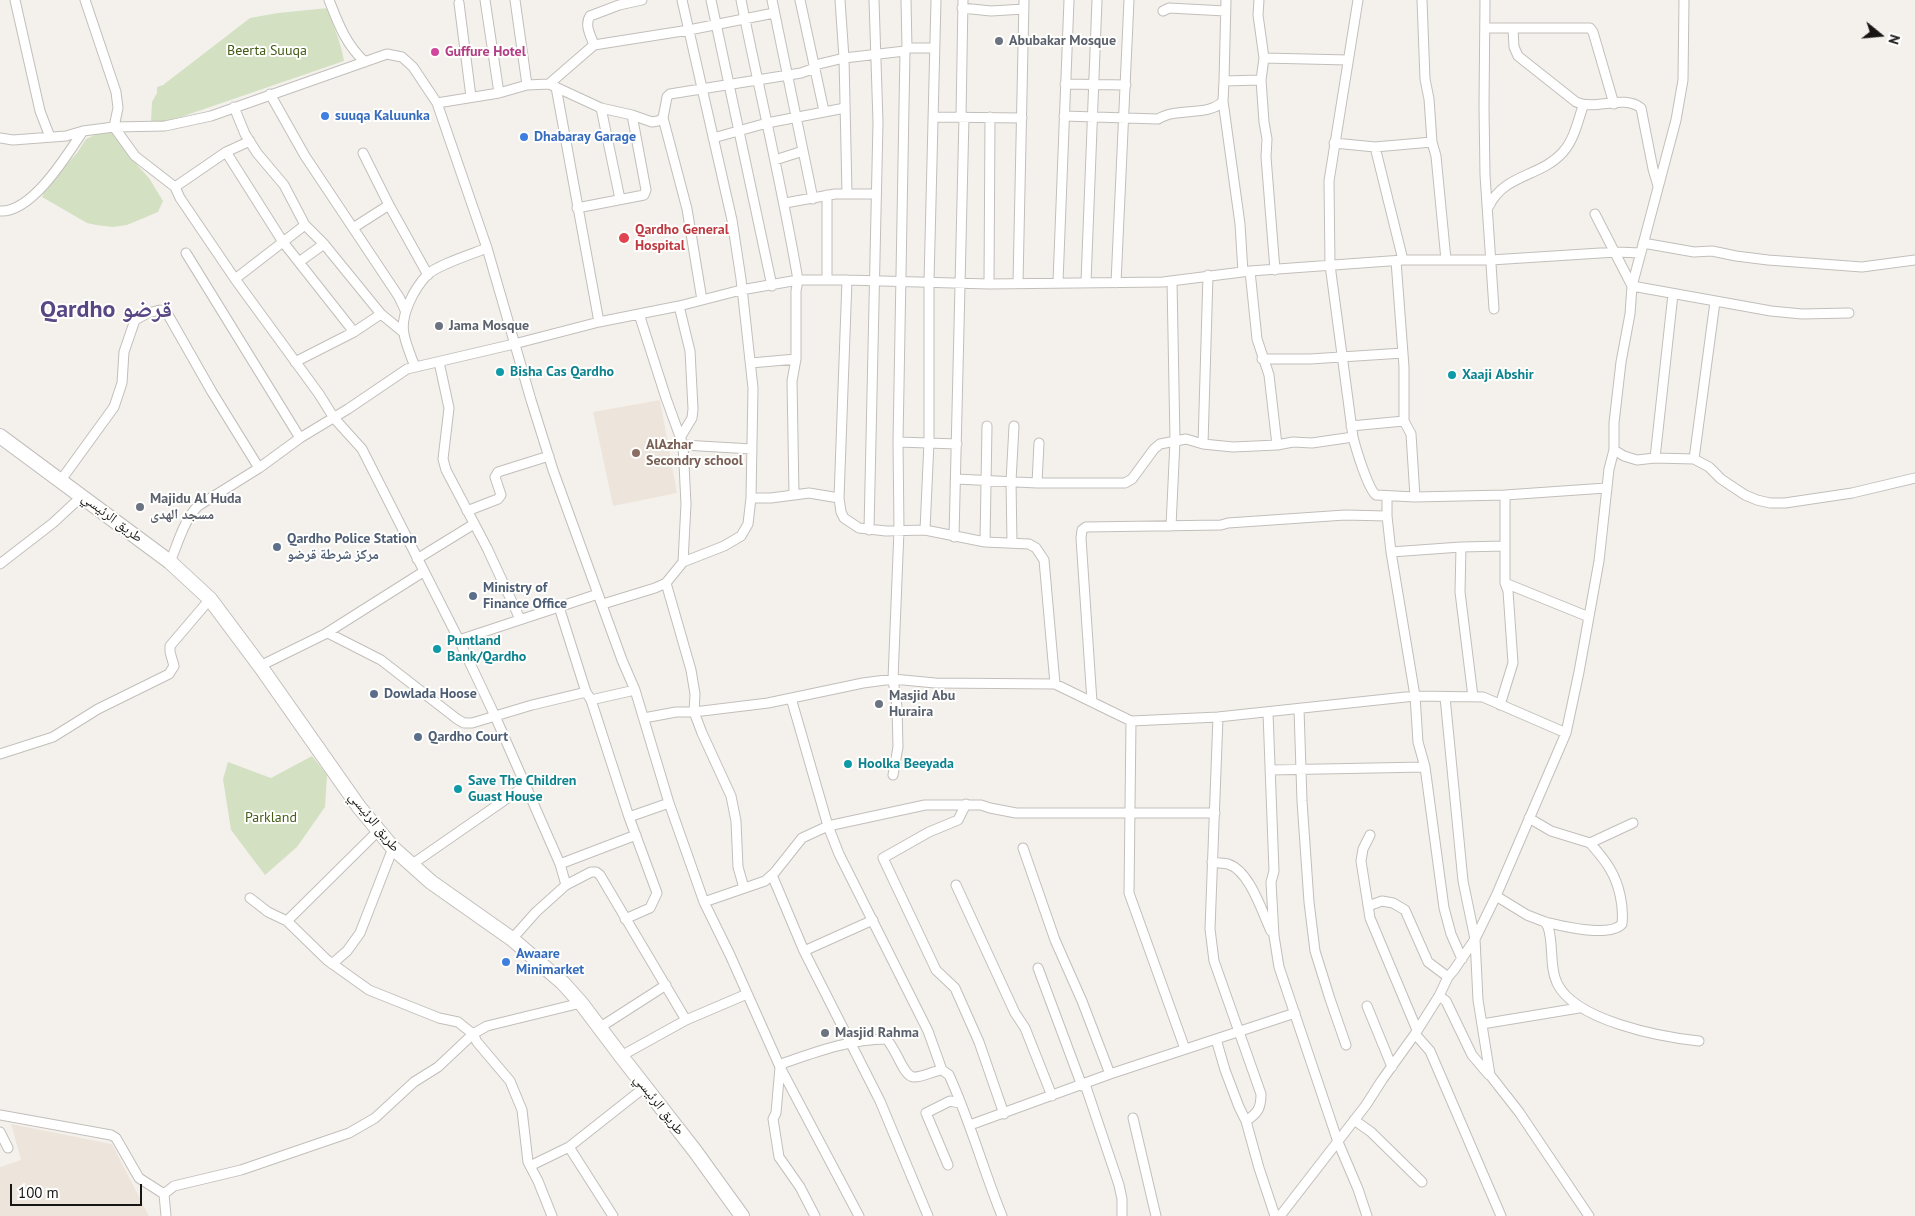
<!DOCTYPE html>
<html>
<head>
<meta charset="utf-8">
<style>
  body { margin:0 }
  #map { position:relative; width:1915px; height:1216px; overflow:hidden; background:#f4f1ed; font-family:"PT Sans",sans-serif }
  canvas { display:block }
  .north { position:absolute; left:1855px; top:10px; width:50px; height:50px; -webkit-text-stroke:4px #fffffe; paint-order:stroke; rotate:107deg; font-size:14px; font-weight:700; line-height:20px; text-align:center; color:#171615 }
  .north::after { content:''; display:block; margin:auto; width:18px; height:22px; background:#171615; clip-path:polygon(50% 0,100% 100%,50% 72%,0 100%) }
  .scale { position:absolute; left:10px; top:1184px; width:132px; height:22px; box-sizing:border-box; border:2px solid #171615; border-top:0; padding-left:6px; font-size:15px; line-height:18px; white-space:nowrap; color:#171615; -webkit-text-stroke:4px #fffffe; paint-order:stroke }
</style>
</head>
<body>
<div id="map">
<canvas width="1915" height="1216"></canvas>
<div class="north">N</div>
<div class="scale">100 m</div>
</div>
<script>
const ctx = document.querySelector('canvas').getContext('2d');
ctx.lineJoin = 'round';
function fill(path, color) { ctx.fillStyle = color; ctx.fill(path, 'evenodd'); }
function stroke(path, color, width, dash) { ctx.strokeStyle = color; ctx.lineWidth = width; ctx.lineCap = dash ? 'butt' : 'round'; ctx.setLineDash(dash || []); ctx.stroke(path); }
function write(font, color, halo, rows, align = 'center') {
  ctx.font = font + ' "PT Sans","Noto Naskh Arabic",sans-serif'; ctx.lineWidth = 4; ctx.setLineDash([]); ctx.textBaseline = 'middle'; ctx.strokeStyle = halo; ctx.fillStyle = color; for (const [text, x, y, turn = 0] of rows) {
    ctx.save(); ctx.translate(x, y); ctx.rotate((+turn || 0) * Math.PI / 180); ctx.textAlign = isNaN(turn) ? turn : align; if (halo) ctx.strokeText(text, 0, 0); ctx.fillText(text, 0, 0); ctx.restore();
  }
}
fill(new Path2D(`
  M660,400L677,493L613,506L593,412Z
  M11,1124L112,1144L149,1216H0V1167L21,1160Z`), '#ede5db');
fill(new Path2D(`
  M328,8C333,26 341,42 344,61L181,117L162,122H151L152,102L157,93V87L163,85L250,18L278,13Z
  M115,129L129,156L149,178L163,201L158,212L127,225L113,227L96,225L87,223L42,197L46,187L77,153L86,139L101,132Z
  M312,756L327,775L325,807L297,847L265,875L231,830L223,779L228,762L271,778Z`), '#d3e1c2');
const minor = new Path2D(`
  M15,0L40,111L50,137
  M85,0L116,92L118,108L114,127L135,156L175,187L180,198L235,279L319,394L334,418L362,449L459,640L495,716L560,864L566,885
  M329,0C338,23 346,45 365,62
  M485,0L499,93
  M515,0L527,85
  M711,0L772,286
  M741,0C760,94 782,186 798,280L796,291V359L792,381L794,494
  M772,0L813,199
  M800,0L824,111
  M840,0L844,58L847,193
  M1226,0L1224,81L1261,80
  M1259,0L1258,15L1264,58L1261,80L1264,122L1267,139L1266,157L1275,270
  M1422,0L1425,79L1429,99L1432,142L1436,156L1446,260
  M1485,0L1484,107L1485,175L1494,309
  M459,3L471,97
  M962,8L991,11L1024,9
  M1163,11L1169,8L1225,11
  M1485,28H1590L1593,32L1614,104
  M1513,28L1514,47L1518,56L1576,102C1596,111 1623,94 1641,108L1653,169L1658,186
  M594,45C591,36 584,25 590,16L619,5L642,0
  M907,48H934
  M1264,58L1348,60
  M549,84L594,45L689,30L774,13
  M1065,84L1126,85
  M556,87L599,322
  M270,94L305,156L399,297L405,310
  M1223,101L1240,224L1243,272
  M437,103L499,93L527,85L549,84L601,108L632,115L652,122L658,121L663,118
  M234,107L245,134L257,153L284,185L305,225L324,244L381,314L403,332
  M601,108L620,199
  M1064,116L1158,119C1177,107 1209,117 1223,101L1224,81
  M933,117L1022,118
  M961,117L963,0
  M0,138L13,140L66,136L83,131L114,127L165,126L211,116L387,54L402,57L413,67L437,103L487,248L531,400L553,470L622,660L635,690L669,803L704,902L730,955L780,1067L859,1216
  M713,138L767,123L845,108
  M1334,143L1375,147L1432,142
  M1375,147L1403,260
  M226,152L283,242L354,332
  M363,153L389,205L428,275
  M775,160L803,151
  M175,187L226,152L250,141
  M785,203L835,194H876
  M1489,206C1504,174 1541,177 1563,152C1574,140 1578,121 1583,106
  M577,208L644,195L646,190L632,115
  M0,211C32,213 67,155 83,131
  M1595,214L1632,286L1771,311L1802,314L1849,313
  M353,228L389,205
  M1643,243L1694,252L1712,251L1736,256L1768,260L1862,267L1915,260
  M186,253L300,438
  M1396,261L1404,367V421L1411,434L1415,497
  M299,262L324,244
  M1250,271L1257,339L1269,375L1277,445
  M235,279L305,225
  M827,279V195
  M1058,282L1069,0
  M1086,282L1097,0
  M1018,283L1024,0
  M1116,283L1129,0
  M989,284L990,117
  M702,300L687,209L663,118L667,97L670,94L801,73L812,69L815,65L844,58L905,51
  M679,306L690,351L693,409L692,418L680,438
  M639,314L666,398L683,445L686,504L683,562
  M1262,359H1310L1403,353
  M295,362L354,332L381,314
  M439,362L449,408L443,459L446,470L487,548L520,619
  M751,363L796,359
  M415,367C411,356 406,345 404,334C400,315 414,289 427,275C437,265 472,254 487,248
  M1351,426L1404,421
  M1353,437L1330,265L1329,181L1358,0
  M898,442L957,444
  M1203,444L1208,275
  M683,445L752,449
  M1614,450L1624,456L1637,460L1655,458L1694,459L1709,467L1721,479L1745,495L1757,500L1770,503H1785L1852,493L1915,478
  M1655,458L1673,294
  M1694,459L1715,302
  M956,479L1037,483H1125L1132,479L1154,449L1160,444L1186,439L1203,444L1233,447L1277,445L1293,442L1312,443L1353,437C1356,449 1368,489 1376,495L1415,497L1505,495L1606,488
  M61,480L114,407L122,383L124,352L135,320L148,313L160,310L167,313L212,392L259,468
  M1037,483L1039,443
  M1387,496V516L1391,552L1415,696L1418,742L1425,767L1444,908L1451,934L1462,959
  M751,498H771L809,493L839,498L841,512L844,518L859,528L886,531L925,530L985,542L1029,544L1036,548L1044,560L1055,684
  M839,498L847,280
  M467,511L498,499L501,495L495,477L498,472L549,456
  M1171,526L1175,441L1172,281
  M869,530L878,122L874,0
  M925,530L929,442V282L936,0
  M954,537L964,117
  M985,542L987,426
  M1012,543L1011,481L1014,426
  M1461,547L1460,592L1473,697
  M1391,552L1461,547L1505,546
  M417,559L474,524
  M170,562C178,543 184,520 198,506L259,468L300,438L348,409L407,369L514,344L599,322L679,306L741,290L798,280H847L989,284L1163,282L1250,271L1403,260H1491L1616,252L1641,253
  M0,564L53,523L82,496
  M666,583L691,670L695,694L694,712L702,733L731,796L736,821L738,867L744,888
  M1505,583L1589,617
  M603,604L655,588L666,583L683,562L724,546L741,536L748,524L751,498L753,388L741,279L732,220L682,0
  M559,607L586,692L591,700L629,817L657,893L650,908L625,919
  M325,634L328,633L381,660L457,719L464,723H472L532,705L586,692
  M459,640L598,594
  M260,666L325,634L423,572
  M1445,697L1463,881L1475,939L1478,1000L1490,1075L1519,1112L1589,1216
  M791,698L828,826L839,854L928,1031L942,1070
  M591,700L635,690
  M1092,702L1081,538L1082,530L1086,527L1221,525L1228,523L1345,515L1387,516
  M1500,705L1513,663L1508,591L1505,583V495
  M1299,709L1302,801L1309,902L1315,951L1330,999L1346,1045
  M1268,713L1274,871L1271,882L1274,936L1279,967L1338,1142L1358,1189L1367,1216
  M1218,717L1210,929L1214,961L1261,1094C1261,1108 1258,1113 1246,1121
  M644,718L676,712H694L768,703L863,683L893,679L935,683L1055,684L1131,721L1218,717L1415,696L1483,697L1566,733
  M1131,721L1129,893L1185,1049
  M0,754L53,737L98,709L169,674L174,666L170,652V646L210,599
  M1270,770L1425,767
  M893,775L898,747L897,707L893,679L899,530L898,442L905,51L907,48L906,0
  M966,804L958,820L929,832L883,858L936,970L955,988L979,1042L1004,1114
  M629,817L669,803
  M1529,818L1551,831L1590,843L1633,823
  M1370,835L1363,849L1361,861L1370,918L1417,1030
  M1023,848L1055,940L1082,1001L1110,1074
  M1212,862C1217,863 1223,863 1228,864C1250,871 1262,912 1271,931
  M560,864L636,835
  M411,865L525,786
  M772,875L804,951L880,1101L928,1216
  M956,885L1015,1013L1025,1028L1052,1096
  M1496,896L1527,915L1545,922L1548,927C1554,945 1549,966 1557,983C1575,1021 1661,1037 1699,1041
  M250,898L268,912L287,921L327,960L369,990L439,1018L458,1022L473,1034L487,1026L581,1003
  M704,902L765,881L775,872L802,838L828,826L925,805H981L990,808L1016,813H1215
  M1368,906L1382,901L1393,903L1405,910L1428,962L1448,977
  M287,921L378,831
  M1545,922C1562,926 1609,938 1622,924C1624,906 1619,884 1610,869C1605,860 1597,851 1590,843
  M512,939L536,912L566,885L591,872H596L600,875L686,1020
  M804,951L873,920
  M332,964L347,951L360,933L393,848
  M1038,968L1082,1086
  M1439,996L1446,1001L1472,1055L1489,1075
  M1367,1006L1392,1067
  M1482,1024L1579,1008
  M599,1028L666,985
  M1415,1034L1430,1051L1501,1216
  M1216,1039L1225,1070L1239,1107L1246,1121L1259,1168L1275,1216
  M621,1056L686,1020L747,994
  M1085,1084L1119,1185L1122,1199V1216
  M0,1115L111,1135L116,1138L139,1178L164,1194
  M1133,1118L1156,1216
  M1354,1120L1371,1132L1422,1182
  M970,1125L1110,1074L1295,1013
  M0,1132L8,1148
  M948,1165L926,1113L950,1101L959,1103
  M530,1166L569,1147
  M166,1216L164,1194L174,1186L241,1170L349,1133L375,1118L414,1082L438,1067L473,1034L477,1042L510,1081L522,1110L528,1162L538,1181L552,1216
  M613,1216L569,1147L645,1087
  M815,1216L800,1187L779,1157L773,1119L776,1113L780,1067L784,1063C816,1052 851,1039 886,1039C896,1047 903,1077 914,1077C923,1077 933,1071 942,1070L949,1075C970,1121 983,1169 1002,1216
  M1280,1216L1366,1105L1382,1080L1415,1034L1439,996L1448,977L1454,970L1475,939L1496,896L1566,733L1579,672L1599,561L1609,469L1614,450V423L1621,362L1630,314L1632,286L1676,120L1683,80L1684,0`);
const primary = new Path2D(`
  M0,436L170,562L210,599L260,666L359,807L393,848L431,882L512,939L563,983L581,1003L621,1056L695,1151L742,1216`);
stroke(minor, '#c2bfbb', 11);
stroke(primary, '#c2bfbb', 16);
stroke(minor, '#fff', 9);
stroke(primary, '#fff', 14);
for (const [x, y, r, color] of [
  [999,41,5,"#6b7280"],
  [435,52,5,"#d1479c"],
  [325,116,5,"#3f7fe0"],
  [524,137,5,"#3f7fe0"],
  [624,238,6,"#e0444e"],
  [439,326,5,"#6b7280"],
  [500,372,5,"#0f9aa8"],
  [1452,375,5,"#0f9aa8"],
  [636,453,5,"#8d6e63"],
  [140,507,5,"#6b7280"],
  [277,547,5,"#5c6f8a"],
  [473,596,5,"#5c6f8a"],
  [437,649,5,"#0f9aa8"],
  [374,694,5,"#5c6f8a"],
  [879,704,5,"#6b7280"],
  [418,737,5,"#5c6f8a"],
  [848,764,5,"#0f9aa8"],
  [458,789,5,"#0f9aa8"],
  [506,962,5,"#3f7fe0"],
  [825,1033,5,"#6b7280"]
]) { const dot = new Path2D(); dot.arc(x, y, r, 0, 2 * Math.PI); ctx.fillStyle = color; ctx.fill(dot); stroke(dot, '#fffffe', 2); }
write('bold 14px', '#5b616d', '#fffffe', [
  ["Abubakar Mosque",1009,41],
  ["Jama Mosque",449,326],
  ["Majidu Al Huda",150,499],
  ["مسجد الهدى",150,515],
  ["Masjid Abu",889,696],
  ["Huraira",889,712],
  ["Masjid Rahma",835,1033]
], 'left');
write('14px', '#435b17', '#fffffe', [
  ["Beerta Suuqa",267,51],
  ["Parkland",271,818]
]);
write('bold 14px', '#b23c85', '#fffffe', [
  ["Guffure Hotel",445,52]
], 'left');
write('bold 14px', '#366cbe', '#fffffe', [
  ["suuqa Kaluunka",335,116],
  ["Dhabaray Garage",534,137],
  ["Awaare",516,954],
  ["Minimarket",516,970]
], 'left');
write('bold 14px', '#be3a42', '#fffffe', [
  ["Qardho General",635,230],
  ["Hospital",635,246]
], 'left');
write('bold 14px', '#0d838f', '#fffffe', [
  ["Bisha Cas Qardho",510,372],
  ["Xaaji Abshir",1462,375],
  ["Puntland",447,641],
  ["Bank/Qardho",447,657],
  ["Hoolka Beeyada",858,764],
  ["Save The Children",468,781],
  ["Guast House",468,797]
], 'left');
write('bold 14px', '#785e54', '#fffffe', [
  ["AlAzhar",646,445],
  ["Secondry school",646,461]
], 'left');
write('14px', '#171615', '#fffffe', [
  ["طريق الرئيسي",112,518,37],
  ["طريق الرئيسي",374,822,51],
  ["طريق الرئيسي",659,1105,52]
]);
write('bold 14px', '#4e5e75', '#fffffe', [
  ["Qardho Police Station",287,539],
  ["مركز شرطة قرضو",287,555],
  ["Ministry of",483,588],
  ["Finance Office",483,604],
  ["Dowlada Hoose",384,694],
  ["Qardho Court",428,737]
], 'left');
write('bold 24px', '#594785', '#fffffe', [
  ["Qardho قرضو",106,310]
]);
</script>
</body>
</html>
